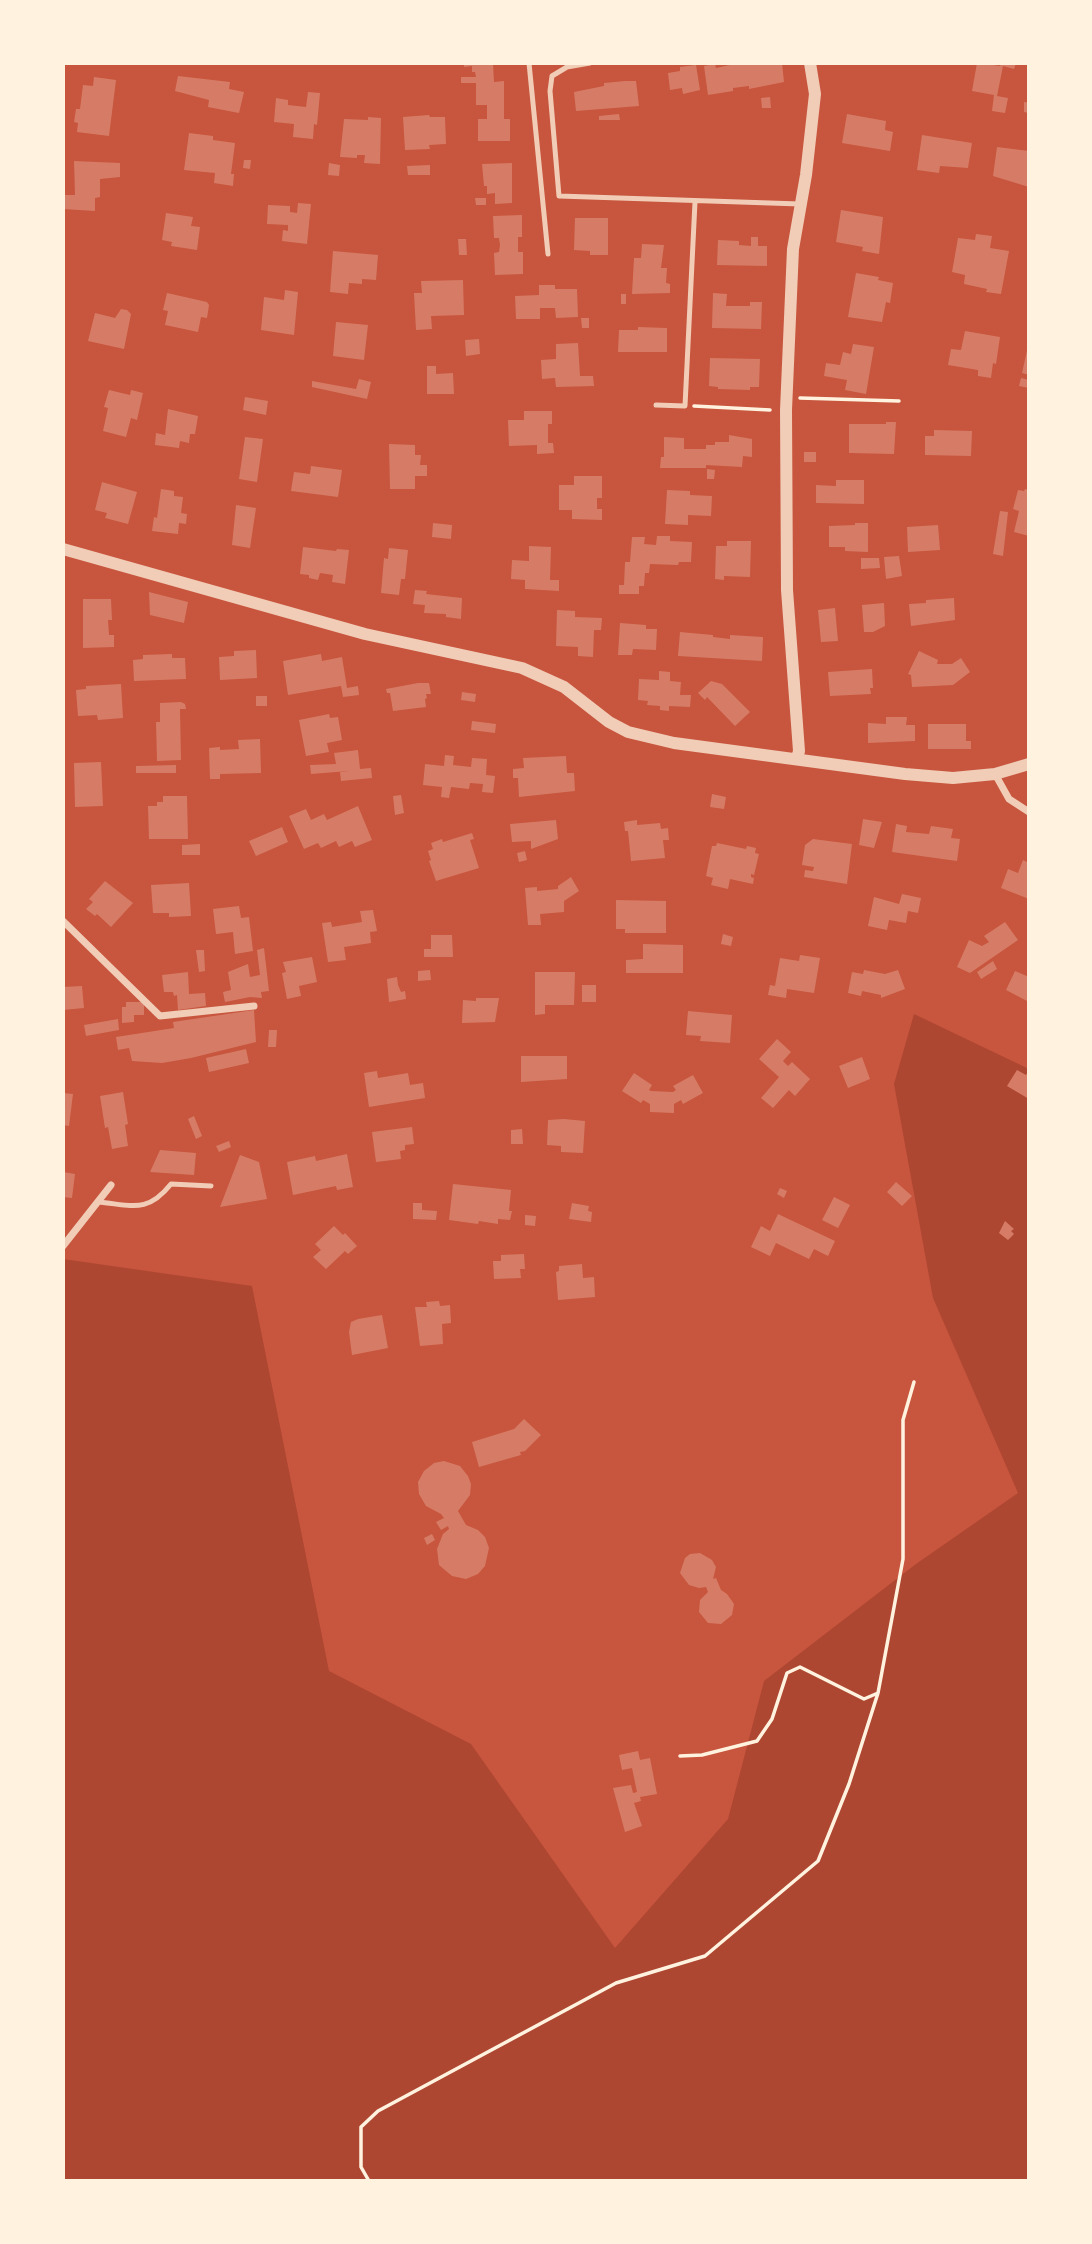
<!DOCTYPE html>
<html>
<head>
<meta charset="utf-8">
<style>
  body { margin:0 }
  #map { position:relative; width:1092px; height:2244px; overflow:hidden; background:#c8553d; font-family:Commissioner,sans-serif }
  canvas { display:block }
  .frame { position:absolute; inset:0; border:65px solid #fff3e0; pointer-events:none }
</style>
</head>
<body>
<div id="map">
<canvas width="1092" height="2244"></canvas>
<div class="frame"></div>
</div>
<script>
const ctx = document.querySelector('canvas').getContext('2d');
ctx.lineJoin = 'round';
function fill(path, color) { ctx.fillStyle = color; ctx.fill(path, 'evenodd'); }
function stroke(path, color, width, dash) { ctx.strokeStyle = color; ctx.lineWidth = width; ctx.lineCap = dash ? 'butt' : 'round'; ctx.setLineDash(dash || []); ctx.stroke(path); }
fill(new Path2D(`
  M914,1014L1029,1069V2181H63V1259L252,1286L329,1671L471,1744L615,1948L728,1819L764,1681L916,1564L1018,1493L933,1298L894,1084Z`), '#ae4732');
fill(new Path2D(`
  M464,63H493L494,82L504,81V119H510V141H478V119H487V105H476V83H461V77H476L475,72H472V66L464,67Z
  M739,63H747L748,65L782,63L784,82L749,89V86L733,88V91L708,95L704,66L715,64L716,68Z
  M977,63L1000,66L1001,63H1016L1014,69L1003,66L997,96L1008,98L1005,113L992,111L994,95L972,91Z
  M696,65L700,90L683,94L682,88L670,90L668,73L680,71V67Z
  M178,76L230,82L229,89L244,92L239,113L208,107L209,100L175,91Z
  M94,77L116,80L109,136L77,132L78,123L74,122L76,109H80L83,85L93,86Z
  M625,81H636L639,106L576,111L574,92L604,86V83Z
  M308,92L320,93L317,125L314,124L313,139L293,137L294,124L274,122L276,98L288,100V105L306,107Z
  M770,97L771,108H762L761,98Z
  M1024,102L1029,103V113L1024,112Z
  M619,114L620,120H599V116Z
  M847,114L886,121L885,130L893,132L890,151L842,143Z
  M429,115L430,117H445L446,144L429,145L430,149L405,150L403,117Z
  M368,117L381,118L380,164L364,163L365,155H357V158L340,157L344,119L368,120Z
  M189,133L213,136V140L235,143L231,174H234L233,186L214,183L215,173L184,170Z
  M922,135L972,143L968,168L940,166L939,173L917,170Z
  M997,147L1029,151V187L993,176Z
  M244,160H251L250,169L243,168Z
  M74,161L120,163V177L100,179V197L95,198V211L63,209V195H75Z
  M329,163L340,165L339,176L328,175Z
  M512,163V203L495,204V193L487,194V186H484L482,164Z
  M430,165V175H408L407,166Z
  M475,198H486V205H476Z
  M298,203L311,204L307,244L282,241L283,230L288,231V225L267,224L268,205L290,206V212L297,213Z
  M841,210L883,217L879,254L862,251L863,247L836,242Z
  M166,213L193,217L191,226L200,227L197,250L171,246L172,242L162,240Z
  M522,215V237H518V252H523V274L495,275L494,253L499,252L500,245L499,238H494L493,216Z
  M575,218H608V255H590V251L574,250Z
  M976,234L992,236L990,248L1009,251L1001,294L986,292L987,289L964,284L965,275L952,272L958,238L975,240Z
  M751,237H758V246H767V266L717,265L718,240L739,241V245L751,246Z
  M458,239H466L467,255H459Z
  M642,244L664,245L661,268H667L666,283L670,284V293L632,294L634,258H641Z
  M333,251L378,255L376,280L362,279V284L349,283L348,294L330,292Z
  M856,273L879,277L878,280L893,283L890,303L886,302L882,322L848,317Z
  M463,280L464,315L431,316L432,329L416,330L414,293H422L421,281Z
  M539,285H555V289H577L578,317L556,318L555,308H540V319H516L515,296L539,295Z
  M285,290L298,292L294,335L261,330L264,297L284,300Z
  M167,293L207,302L209,305L207,318L201,317L198,332L165,325L168,311L163,310Z
  M713,293L727,294L726,306H750V302H762L761,329L712,328Z
  M621,294H626V304H621Z
  M121,309L127,310L131,314L124,349L88,341L95,313L115,318Z
  M581,318H589V328H582Z
  M336,322L368,325L364,360L333,356Z
  M638,327L667,328V352H618L619,330H638Z
  M965,331L1000,337L996,364L993,363L991,378L978,376V370L948,365L951,349L961,350Z
  M479,339L480,354L466,356L465,340Z
  M578,343L580,376H593L594,386L556,387L555,378L542,379L541,360L556,359V344Z
  M853,344L874,347L866,394L845,390L847,380L824,376L826,363L840,365L843,352L851,354Z
  M1028,346H1029V375L1022,373Z
  M710,358L760,359L759,387H750V390L718,389V387L709,386Z
  M427,366H436V374L453,373L454,394H427Z
  M1021,378L1029,380V388L1019,386Z
  M359,379L371,382L367,399L312,387V381L356,389Z
  M109,390L130,395L131,390L143,393L137,420L131,418L126,437L103,431L108,408L104,407Z
  M245,397L268,401L266,415L243,410Z
  M168,409L198,416L195,434H190L189,443L180,441L179,448L155,445L156,433L165,435Z
  M524,411H552V424H548V443H553L554,453L537,454V445L509,446L508,420H524Z
  M886,422H896L894,454L849,453V424H886Z
  M934,430L972,431L971,456L925,455V436H934Z
  M729,435L752,439V457L743,456L742,467L706,465V468H660L661,457H664V437L684,438V449H706V445H715V442H729Z
  M245,437L263,439L257,482L239,479Z
  M389,444L415,445V455H421L420,465H427V476H415V489H390Z
  M804,452H816V462H804Z
  M311,466L342,470L338,497L291,491L294,472L310,474Z
  M707,469L715,470L714,479H707Z
  M574,476H602V498H597V509H602V520L572,519V510H559V485H574Z
  M836,480H864V504L816,503V485L836,486Z
  M102,482L137,492L128,524L105,518L107,513L95,510Z
  M161,489L174,491V496L183,497L181,513L187,514L186,524L179,523L178,534L152,531L154,517L157,518Z
  M1025,489L1029,490V536L1014,532L1019,511L1013,509L1018,490L1024,491Z
  M667,490L690,491V495L712,496L711,516L688,515V525L665,524Z
  M236,505L256,508L250,548L232,545Z
  M1000,511L1008,512L1003,556L993,554Z
  M433,523L452,525L451,539L432,537Z
  M855,523H868V552L845,551V547H829V526L855,525Z
  M938,525L940,550L908,552L907,527Z
  M657,536H670V541L692,542L691,562H679L678,565L650,564L649,573H645L644,586H639V594H619V585H624L625,562H630L632,537H645L644,544L656,545Z
  M727,541H751L750,577L724,576V580L715,579L716,546H727Z
  M529,546L551,547L550,580H559V591L525,589V580L511,579L512,560L529,561Z
  M303,547L336,551L337,549L349,550L345,584L332,582L333,575L320,573L318,580L309,578V575L300,574Z
  M389,548L408,550L405,579H401L399,595L381,593L384,558L388,559Z
  M899,556L902,576L886,579L884,557Z
  M861,558H879L880,568L861,569Z
  M415,590L427,591L426,594L462,598L461,619L446,617V614L424,613L425,605L413,604Z
  M149,592L188,602L184,623L150,615Z
  M954,598L955,620L911,626L909,604L926,603V600Z
  M83,599H111L112,620H108L109,635H114V647L83,648Z
  M884,603L885,626L873,632H864L862,605Z
  M835,608L838,641L821,642L818,610Z
  M557,610L575,611V617L602,618L601,630H594L593,657L578,656V647L556,646Z
  M620,623L646,625V629H657L656,650L633,649L632,655H618Z
  M680,632L713,635V637L730,639V635L763,637L762,661L678,656Z
  M256,650L257,678L220,680L219,657L234,656V651Z
  M919,651L938,660L937,664H952L961,658L970,672L953,685L912,687L911,675L908,674Z
  M172,654V658H185L186,679L134,681L133,660L143,659V655Z
  M321,654L322,661L342,657L347,688L358,686L359,695L343,697L341,686L288,695L283,661Z
  M872,669L873,688H870L871,694L830,696L828,672Z
  M659,671L670,672V681L681,682L680,695H691L690,707L669,706V711L660,710V706L647,705L648,701L638,700L639,679L659,680Z
  M711,681L722,684L750,712L735,726L707,697L705,700L698,693Z
  M418,683H429L431,694H426L427,698L425,699L426,707L393,711L390,693H387L386,689Z
  M121,684L123,718L98,720L97,715L78,716L76,690L86,689V686Z
  M462,692L476,694L475,702L461,700Z
  M256,696H267V706H256Z
  M181,702L185,704L186,709H180L181,760L157,761L156,722H160V703Z
  M329,714L330,718L338,717L342,740L327,743L329,752L306,756L299,720Z
  M886,717H907L906,725H915V741L868,743V723L886,724Z
  M472,721L496,724L495,733L471,730Z
  M928,724H966V741H971V749H928Z
  M260,739L261,773L220,774V779H210L209,748L220,747V750L239,749L238,740Z
  M358,750L360,769L371,768L372,778L341,781L340,772L349,771L311,774L310,765L336,764L334,753Z
  M445,755L454,756L453,765L471,767L472,758L487,759L486,775L495,776L493,793L482,792L483,784L470,783L469,789L451,787L449,798L441,797L442,787L423,785L425,764L444,766Z
  M566,756L567,773H574L575,791L519,797L518,778H513V769L524,768L523,758Z
  M101,762L103,806L75,807L74,763Z
  M176,765V773H136V766Z
  M712,794L726,797L724,809L710,807Z
  M401,795L404,813L395,815L393,796Z
  M163,796H187L188,839H149L148,806H157V802H163Z
  M358,806L372,840L355,847L352,841L339,847L336,841L321,848L318,843L304,849L289,816L306,809L311,820L324,814L327,820Z
  M863,819L882,822L874,848L859,845Z
  M556,820L558,839L531,849V841L512,842L510,824Z
  M637,820V825L660,823L661,829L668,828L669,840H663L665,858L631,861L628,831H625L624,822Z
  M896,824L907,826L906,832L929,834L931,826L953,829L951,838L960,839L957,861L892,852Z
  M282,827L288,842L256,856L249,841Z
  M472,833L474,839L470,840L479,868L436,881L429,861L431,860L428,851L433,849L431,843L442,839L443,842Z
  M813,839L852,844L847,884L804,877L805,870L813,871L814,867L802,865L805,845Z
  M717,843L746,849L747,846L756,848L755,853L759,854L754,875L751,874V877L754,878L753,884L730,879L728,889L711,885L713,878L706,876L712,846H716Z
  M200,844V855H182V845Z
  M525,851L527,860L519,862L517,853Z
  M1023,860L1029,863V899L1001,888L1008,869L1018,873Z
  M571,877L579,891L564,901V912L540,914L541,925H528L525,888L537,887V891L558,889V886Z
  M105,881L133,903L111,927L97,914L95,916L86,909L93,902L89,899Z
  M189,883L191,916L169,917V913H153L151,885Z
  M902,894L921,898L918,913L908,911L906,923L889,920L887,930L868,926L874,897L899,904Z
  M616,900L666,901V933H625V929H616Z
  M239,906L241,918L249,917L253,951L235,954L233,932L216,934L213,909Z
  M373,910L377,931L370,932L371,943L344,947L346,960L328,962L322,923L331,922L332,927L362,922L360,911Z
  M1005,922L1018,940L970,973L957,967L969,940L982,946L989,942L984,936Z
  M723,934L733,937L731,946L721,944Z
  M431,935H452L453,957H424V949H431Z
  M643,944L683,945V973H626V960L643,959Z
  M264,948L269,991L261,992L262,998L250,997L225,1002L223,992L231,990L228,972L248,964L250,977L260,975L257,950Z
  M196,950H204L205,971L199,972Z
  M800,955L820,958L814,993L787,989L786,998L768,995L770,985L775,986L780,958L799,961Z
  M312,957L317,982L299,986L301,996L287,999L282,973L286,972L283,962Z
  M993,961L997,969L981,979L977,972Z
  M430,970L431,980L418,981V971Z
  M864,970L885,974L898,970L905,989L881,998V995L862,991L861,996L848,993L852,972L863,974Z
  M1015,971L1029,977V1002L1006,990Z
  M188,972L189,994L205,993L206,1006L178,1010L177,995L174,996L173,992H164L162,975Z
  M535,972H575L574,1005H545V1014L535,1015Z
  M397,977L398,985L401,992L405,991L406,999L389,1002L387,979Z
  M582,985H596V1002H582Z
  M82,986L84,1008L63,1010V987Z
  M476,998H499L495,1022L462,1023L463,1000L476,1001Z
  M126,1002H144V1015H134V1022L122,1023V1007H126Z
  M254,1010L256,1042L191,1058L162,1063L132,1061L129,1048L118,1050L116,1037L174,1028L173,1022Z
  M688,1011L732,1015L730,1043L700,1041L701,1036L686,1035Z
  M118,1019L119,1030L86,1036L84,1025Z
  M269,1030H277L276,1047H268Z
  M777,1039L791,1052L783,1061L788,1066L792,1062L810,1079L795,1096L789,1090L773,1108L761,1098L779,1077L759,1059Z
  M246,1049L249,1063L209,1072L206,1058Z
  M521,1056H567V1079L521,1082Z
  M862,1057L870,1079L848,1088L839,1066Z
  M1017,1070L1026,1075L1029,1070V1099L1007,1086Z
  M377,1071L378,1078L408,1073L410,1085L423,1083L425,1098L369,1107L364,1073Z
  M634,1073L652,1085L649,1090L651,1091L673,1092L676,1090L673,1086L693,1075L703,1093L683,1104L681,1100L674,1104V1113L650,1112V1104L643,1100L641,1103L622,1091Z
  M123,1092L128,1124L125,1125L128,1146L112,1149L108,1127L105,1128L100,1096Z
  M63,1093L73,1094L69,1126L63,1125Z
  M194,1116L202,1136L196,1139L188,1119Z
  M564,1119L585,1121L583,1153L561,1152V1146L547,1145L548,1120Z
  M412,1127L414,1144L405,1145V1150L400,1151L401,1159L376,1162L372,1132Z
  M522,1129L523,1144H511V1130Z
  M229,1141L231,1147L219,1152L216,1146Z
  M160,1150L196,1153L194,1175L150,1172Z
  M347,1154L353,1187L337,1190L336,1186L293,1195L287,1162L315,1156L316,1161Z
  M240,1155L259,1162L267,1199L220,1207Z
  M63,1172L75,1174L72,1198L63,1197Z
  M896,1182L912,1196L902,1206L887,1192Z
  M453,1184L511,1190L509,1211H512L510,1220L498,1219V1224L479,1221L478,1224L449,1220Z
  M780,1188L787,1191L784,1198L777,1194Z
  M834,1197L850,1205L838,1228L822,1220Z
  M413,1203H422V1210L437,1211L436,1220L413,1219Z
  M572,1203L589,1206L588,1211L592,1212L591,1222L569,1219Z
  M778,1214L835,1241L828,1256L814,1249L809,1259L776,1243L770,1256L751,1247L761,1226L770,1231Z
  M525,1215L536,1216L535,1226L525,1225Z
  M1005,1221L1014,1229L1011,1231L1014,1234L1008,1240L999,1233Z
  M334,1226L343,1235L345,1233L357,1246L348,1254L345,1251L326,1269L313,1257L321,1250L315,1244Z
  M524,1254L525,1269H520L521,1278L494,1279L493,1261H501V1255Z
  M582,1264L583,1278L594,1277L595,1297L558,1300L556,1272L559,1271V1266Z
  M439,1301L440,1306L450,1305L451,1323L442,1324L443,1344L420,1346L415,1307H427L426,1302Z
  M382,1315L388,1348L352,1355L349,1332L351,1322L358,1319Z
  M524,1419L541,1435L525,1451L520,1452L521,1455L479,1467L472,1442L514,1429Z
  M444,1461L460,1466L468,1476L471,1484L470,1495L458,1511L466,1525L478,1530L485,1537L489,1548L485,1566L478,1574L466,1579L452,1576L439,1565L437,1549L443,1534L449,1529L448,1526L441,1530L436,1522L444,1518L441,1514L426,1506L419,1494L418,1482L424,1471L434,1463Z
  M432,1534L435,1540L427,1545L424,1538Z
  M700,1553L712,1560L716,1567L713,1579L716,1578L721,1590L727,1594L734,1604L732,1615L721,1624L708,1623L699,1612L700,1600L708,1592L706,1587L699,1588L689,1585L680,1573L685,1558L690,1554Z
  M638,1751L640,1760L650,1758L657,1794L640,1797L641,1801L634,1803L642,1826L625,1832L613,1788L631,1785L633,1793L637,1792L632,1768L622,1770L619,1755Z`), '#d67c66');
stroke(new Path2D(`
  M800,398L899,401
  M694,406L770,410
  M680,1756L702,1755L757,1741L772,1719L787,1673L800,1667L864,1699L878,1693L903,1559V1420L914,1382
  M369,2181L361,2167V2127L378,2111L616,1983L705,1956L818,1861L849,1784L878,1693`), '#fff3e0', 3.5);
stroke(new Path2D(`
  M529,63L548,254
  M590,63L567,67L552,76L550,91L559,196L800,204
  M656,405L685,406L695,202
  M98,1202C132,1205 147,1214 171,1184L211,1186`), '#f1ccb7', 5);
stroke(new Path2D(`
  M995,774L1009,799L1029,812
  M63,921L160,1016L254,1006
  M63,1246L111,1185`), '#f1ccb7', 7);
stroke(new Path2D(`
  M63,549L365,634L522,668L564,687L609,722L628,732L674,743L905,774L953,778L995,774L1029,764
  M797,759L799,751L787,590L786,410L793,249L806,175L815,94L810,63`), '#f1ccb7', 12);
</script>
</body>
</html>
